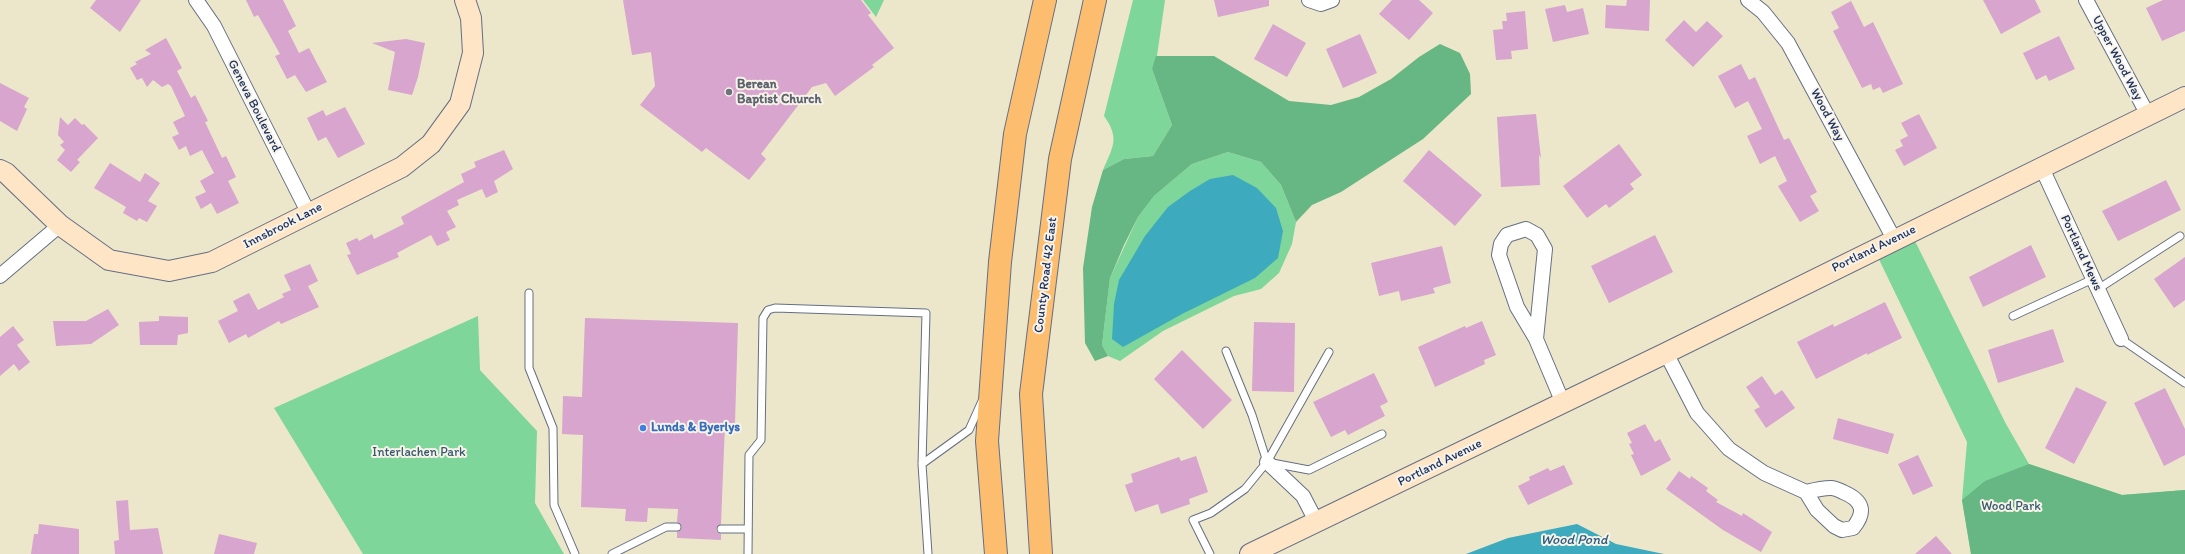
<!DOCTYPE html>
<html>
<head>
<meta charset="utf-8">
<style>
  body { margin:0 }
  canvas { display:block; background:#ece6ca }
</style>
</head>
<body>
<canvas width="2185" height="554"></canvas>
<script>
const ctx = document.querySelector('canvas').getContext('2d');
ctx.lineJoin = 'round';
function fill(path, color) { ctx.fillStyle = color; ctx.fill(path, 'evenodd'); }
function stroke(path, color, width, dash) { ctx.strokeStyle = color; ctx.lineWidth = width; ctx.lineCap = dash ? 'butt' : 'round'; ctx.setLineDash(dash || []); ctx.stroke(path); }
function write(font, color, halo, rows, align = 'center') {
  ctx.font = font + ' Itim,sans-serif'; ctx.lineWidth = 4; ctx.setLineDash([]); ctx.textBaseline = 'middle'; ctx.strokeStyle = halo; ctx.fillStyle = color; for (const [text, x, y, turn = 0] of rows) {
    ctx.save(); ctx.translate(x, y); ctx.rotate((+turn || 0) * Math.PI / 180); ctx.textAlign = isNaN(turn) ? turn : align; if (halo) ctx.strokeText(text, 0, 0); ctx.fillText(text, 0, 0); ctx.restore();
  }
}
fill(new Path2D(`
  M863,0H884L876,17Z
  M1133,0H1165L1157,56L1152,69L1172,125L1153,156L1124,159L1103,170C1113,147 1120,138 1104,116Z
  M1228,152L1261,162L1281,185L1296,222L1292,244L1279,273L1261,289L1234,296L1163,331L1120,361L1108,356L1102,345L1110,278L1138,217L1154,196L1192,164Z
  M1910,231L2006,424L2029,464L2122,495L2185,490V554H1971L1962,500L1967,442L1874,249Z
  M478,316L480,370L537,431L535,503L564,554H363L274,408Z`), '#7ed69b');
fill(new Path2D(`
  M1440,44L1460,53L1470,74L1471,94L1423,139L1341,192L1312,205L1296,222L1281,185L1261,162L1228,152L1192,164L1154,196L1138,217L1124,245L1110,278L1102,345L1108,356L1095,361L1085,343L1083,268L1092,207L1103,170L1124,159L1153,156L1172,125L1152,69L1156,56H1214L1289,101L1331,105L1359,97L1391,79L1419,57Z
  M2029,464L2122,495L2185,490V554H1971L1962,500L1985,481Z`), '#66b783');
fill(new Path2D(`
  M1233,175L1257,188L1276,208L1283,231L1278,258L1255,278L1182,314L1123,347L1112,339L1114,304L1119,280L1145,236L1168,207L1190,191L1210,179Z
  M1577,524L1616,544L1664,554H1466L1508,538Z`), '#3eaabd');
fill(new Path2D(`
  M96,0H141L120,32L90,8Z
  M246,0H283L296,26L288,31L299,53L309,48L327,82L306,92L295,75L287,79L275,56L280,54L258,15L254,17Z
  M623,0H861L871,13L868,15L894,48L872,65L874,67L835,96L826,83L812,87L761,154L766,159L749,180L706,148L702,152L640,105L655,86L651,52L632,55Z
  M1214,0H1269V6L1218,17Z
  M1392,0H1419L1433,13L1409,40L1379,14Z
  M1627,0H1650L1649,31L1605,28L1606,5L1626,6Z
  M1983,0H2035L2041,12L2001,34Z
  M2163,0H2185V31L2162,41L2146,8Z
  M1851,1L1864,27L1873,22L1903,84L1883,93L1880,87L1873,90L1871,84L1862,88L1833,31L1839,28L1831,12Z
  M1565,5L1567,12L1583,8L1589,34L1553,42L1545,9Z
  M1525,11L1528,49L1511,51L1512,59L1496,60L1493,30L1503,29L1502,21H1507L1506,13Z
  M1684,20L1696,32L1707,21L1723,36L1693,67L1665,40Z
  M1273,24L1306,43L1287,77L1254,59Z
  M1360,34L1377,73L1343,88L1326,49Z
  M2059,36L2075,69L2049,81L2046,75L2036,80L2023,53Z
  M166,38L182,68L177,71L191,98L195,95L208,121L205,122L222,158L226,156L236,177L228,181L239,203L217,214L211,203L201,209L195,197L206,192L200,181L214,173L202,150L190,156L186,146L179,150L172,137L179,134L173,122L185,116L171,86L168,84L162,87L153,80L147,87L142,78L137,80L130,68L137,64L135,62L151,54L145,50Z
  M406,39L425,43L418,77L412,95L388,90L395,52L372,43Z
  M1741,64L1749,80L1755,77L1784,140L1789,138L1817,192L1810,196L1819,211L1800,222L1778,186L1787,181L1775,156L1760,164L1747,136L1762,129L1748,101L1735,108L1718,76Z
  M0,83L29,98L24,107L27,109L17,131L0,121Z
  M345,107L365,144L338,158L326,137L318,141L307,118L323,110L326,116Z
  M1536,114L1541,158L1539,155L1540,185L1501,187L1497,117Z
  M1919,114L1937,148L1904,166L1895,150L1903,146L1900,140L1908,136L1901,123Z
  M60,117L68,125L75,118L82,125L84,124L98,138L77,160L80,162L71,172L57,160L65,150L60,145L64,142L58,135Z
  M1619,144L1642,175L1630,184L1634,189L1609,208L1606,204L1587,218L1563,186Z
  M504,150L513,169L494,181L498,192L486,198L482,189L457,200L459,205L447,211L456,227L446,232L450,240L437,246L431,235L397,253L399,257L357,275L347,255L351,254L346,243L357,238L359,241L372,234L374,239L404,224L401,217L464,182L461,174L476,167L474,162Z
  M1429,150L1482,195L1455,226L1403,181Z
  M110,163L140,182L145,173L160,183L148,201L157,206L147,222L139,218L137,221L123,213L126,207L94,188Z
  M2166,180L2181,210L2118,241L2102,211Z
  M1655,235L1673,272L1609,303L1591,266Z
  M2031,245L2046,277L1983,307L1969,277Z
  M1442,246L1451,283L1433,288L1435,293L1401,301L1399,291L1379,296L1371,263Z
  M2185,257V300L2174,308L2154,279Z
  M310,264L318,281L308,286L319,307L281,324L279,321L248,338L246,334L229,343L218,321L238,311L233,301L249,293L258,310L284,297L282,294L291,290L284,275Z
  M1885,302L1902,338L1867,355V353L1816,379L1797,342L1833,324L1834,327Z
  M108,309L119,325L91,344L56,346L53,321H86Z
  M159,316L188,317V333L178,335L177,345H140L139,322L159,321Z
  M585,318L738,323L735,423H725L721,524L716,529L717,532L721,534V540L677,538V532L682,527L677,522L678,509L648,508L647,522L625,521L626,509L581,507L583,435L562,434L563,396L582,397Z
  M1482,321L1496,355L1484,360L1485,364L1435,387L1418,347L1465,326L1466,328Z
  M1254,322L1295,323L1294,392L1252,391Z
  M13,326L24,340L17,345L30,362L19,371L14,364L0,376V337Z
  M2053,329L2064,362L1998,383L1988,350Z
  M1182,350L1232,400L1203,429L1154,379Z
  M1374,373L1388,402L1380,406L1385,416L1348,435L1345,430L1331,437L1313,402Z
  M1762,376L1775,395L1782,390L1795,408L1766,428L1754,410L1760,407L1746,387Z
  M2076,387L2107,402L2074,464L2045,448Z
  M2165,388L2185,429V455L2164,466L2134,403Z
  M1838,418L1894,434L1888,454L1833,439Z
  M1645,424L1655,442L1660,439L1671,460L1641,476L1631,455L1634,454L1629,444L1632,443L1627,433Z
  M1918,455L1933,486L1913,495L1898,464Z
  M1196,456L1208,492L1189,499L1190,504L1161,514L1158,504L1135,512L1125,485L1133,482L1131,474L1179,457L1181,461Z
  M1564,465L1573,484L1528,505L1518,486L1530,480L1529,477L1548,468L1550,471Z
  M1679,471L1690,479L1691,476L1708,488L1706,491L1718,500L1716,502L1742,516L1743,513L1772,532L1761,552L1723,530L1666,489Z
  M128,500L130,530L158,528L163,554H115L114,541L119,540L116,501Z
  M39,524L79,529V554H31L34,534H38Z
  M219,534L257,543L254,554H214Z
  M1936,536L1952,554H1915Z`), '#d7a5cd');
const lane = new Path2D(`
  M2098,289L2180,236
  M529,293V368L553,428L554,505L575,554
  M2013,316L2093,279
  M2121,339L2185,383
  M1226,351L1252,415L1267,462L1329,352
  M922,464L969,430L982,401
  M721,529H748
  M612,554L666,527H677
  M748,554L749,455L761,440L763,318L768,310L775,308L926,313L922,464L928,554
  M1210,554L1193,520L1211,513L1245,489L1267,462L1309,470L1382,434`);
const street = new Path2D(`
  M196,0L214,26L309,214
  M1309,0L1321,4L1332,0
  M1748,0L1763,12L1788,43L1894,239
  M2086,0L2148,115
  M2041,166L2121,339
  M0,276L60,225
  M1536,339L1545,249L1537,235L1526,229L1507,235L1501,244L1499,255L1517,307L1536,339L1563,403
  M1666,353L1697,413L1729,449L1764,473L1806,492L1817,510L1834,526L1842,530L1853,528C1867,511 1862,500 1843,492C1839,490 1835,488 1831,488C1822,488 1814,490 1806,492
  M1267,462L1303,496L1317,523`);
const secondary = new Path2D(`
  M0,170L6,173L60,225L109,260L169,271L212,262L402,167L431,144L460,104L473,53L471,18L465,0
  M1250,554L1666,353L2185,97`);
const highway = new Path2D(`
  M996,554L987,441L1000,262L1015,134L1045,0
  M1041,554L1031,394L1060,159L1095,0`);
stroke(lane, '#646f84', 9);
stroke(street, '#646f84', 16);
stroke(secondary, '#646f84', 22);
stroke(highway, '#646f84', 24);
stroke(lane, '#fff', 7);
stroke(street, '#fff', 14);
stroke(secondary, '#fee5c5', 20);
stroke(highway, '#fcbd6f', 22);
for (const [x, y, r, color] of [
  [729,92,4,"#6b7280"],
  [643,428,4,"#3f7fe0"]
]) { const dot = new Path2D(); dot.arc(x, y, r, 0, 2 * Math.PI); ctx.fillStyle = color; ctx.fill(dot); stroke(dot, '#f7f3e8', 1.5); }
write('13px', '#1b2f5e', '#f7f3e8', [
  ["Upper Wood Way",2117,58,62],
  ["Geneva Boulevard",254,106,63],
  ["Wood Way",1827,115,62],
  ["Innsbrook Lane",283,226,-27],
  ["Portland Avenue",1874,249,-26],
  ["Portland Mews",2081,253,65],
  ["County Road 42 East",1046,275,-83],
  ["Portland Avenue",1440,463,-26]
]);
write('bold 13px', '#5b616d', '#f7f3e8', [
  ["Berean",737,85],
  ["Baptist Church",737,100]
], 'left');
write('bold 13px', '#366cbe', '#f7f3e8', [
  ["Lunds & Byerlys",651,428]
], 'left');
write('13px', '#34596d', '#f7f3e8', [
  ["Interlachen Park",419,453],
  ["Wood Park",2011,507]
]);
write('italic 14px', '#275a7f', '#f7f3e8', [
  ["Wood Pond",1574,540]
]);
</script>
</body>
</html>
